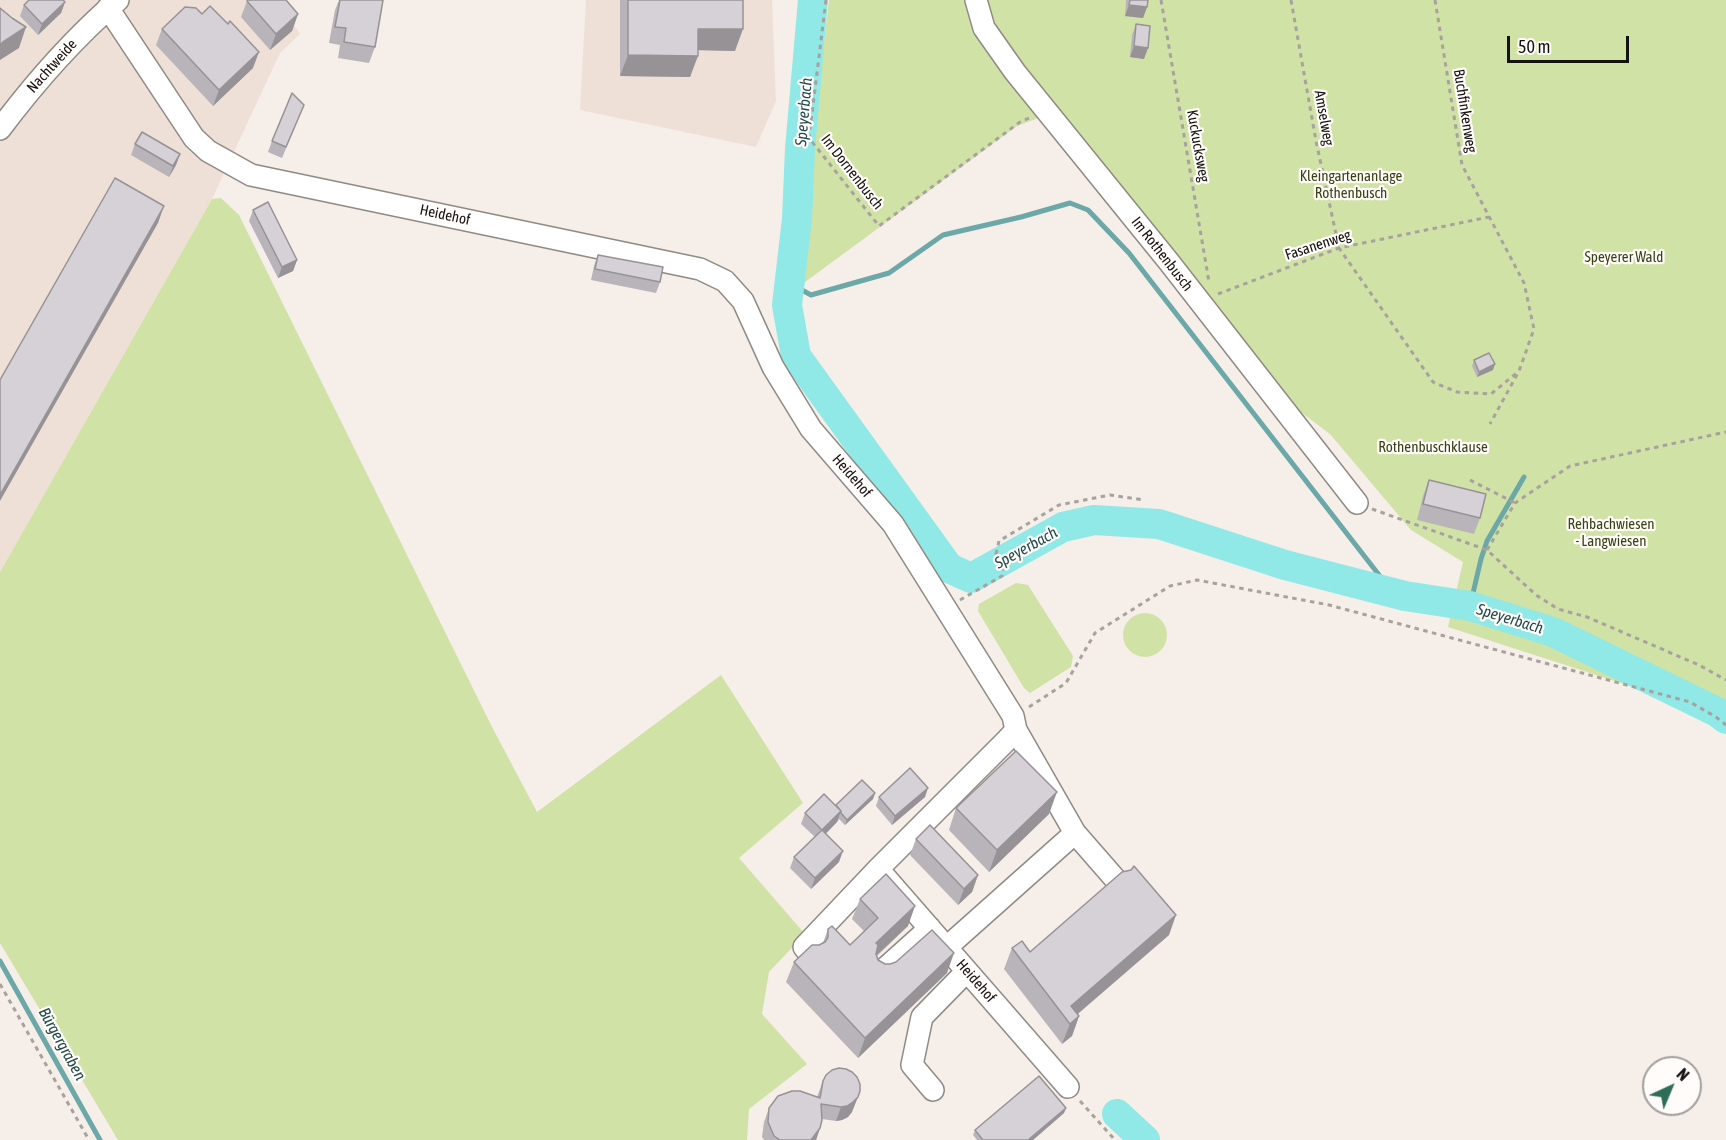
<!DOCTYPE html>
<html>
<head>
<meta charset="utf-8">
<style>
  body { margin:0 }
  #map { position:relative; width:1726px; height:1140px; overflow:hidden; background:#f5eee9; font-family:"Asap Condensed",sans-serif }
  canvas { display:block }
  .north { position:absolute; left:1642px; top:1056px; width:60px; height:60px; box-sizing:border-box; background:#fffcfa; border:2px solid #a19f9d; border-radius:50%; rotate:44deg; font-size:16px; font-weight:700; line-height:24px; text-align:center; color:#151311 }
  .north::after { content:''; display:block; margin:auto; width:21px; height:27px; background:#306d59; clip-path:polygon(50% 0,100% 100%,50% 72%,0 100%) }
  .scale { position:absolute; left:1507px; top:36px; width:122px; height:27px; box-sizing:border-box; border:3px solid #151311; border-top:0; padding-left:8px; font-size:18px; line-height:21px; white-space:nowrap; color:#151311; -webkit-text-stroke:4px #fffcfa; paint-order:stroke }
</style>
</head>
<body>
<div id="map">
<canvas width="1726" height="1140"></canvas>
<div class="north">N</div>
<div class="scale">50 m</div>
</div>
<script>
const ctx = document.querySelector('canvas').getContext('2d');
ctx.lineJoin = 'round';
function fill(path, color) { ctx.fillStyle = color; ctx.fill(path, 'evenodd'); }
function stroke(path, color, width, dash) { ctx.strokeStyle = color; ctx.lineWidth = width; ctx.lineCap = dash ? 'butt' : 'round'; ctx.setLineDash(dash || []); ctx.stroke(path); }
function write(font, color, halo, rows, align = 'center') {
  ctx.font = font + ' "Asap Condensed",sans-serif'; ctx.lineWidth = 4.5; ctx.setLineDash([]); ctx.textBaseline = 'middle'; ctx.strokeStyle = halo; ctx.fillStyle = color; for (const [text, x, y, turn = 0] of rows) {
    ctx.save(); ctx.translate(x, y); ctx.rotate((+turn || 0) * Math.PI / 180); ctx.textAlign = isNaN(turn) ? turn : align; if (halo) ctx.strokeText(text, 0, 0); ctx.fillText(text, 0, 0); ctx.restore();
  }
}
fill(new Path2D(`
  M0,0H284L280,4L300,34L280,53L212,199L0,572Z
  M586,0H772L776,101L756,147L580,110Z`), '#eee0d7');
fill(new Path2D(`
  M829,0H1726V717L1448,627L1463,562L1411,530L1330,434L1290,404L1055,112L1017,126L801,285L813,139Z
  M221,198L239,215L492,727L537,812L721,675L803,803L739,858L805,934L769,972L762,1014L807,1064L749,1109L747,1140H118L0,943V572L212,199Z
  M1016,583L1028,585L1073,656L1071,667L1030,693L1024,688L978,611L979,604Z
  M1123 635a22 22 0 1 1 44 0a22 22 0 1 1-44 0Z`), '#d1e2a7');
stroke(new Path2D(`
  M789,283L811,295L889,273L943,235L1021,217L1070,203L1088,210L1129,253L1393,593
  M1470,606L1481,559L1487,541L1524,477
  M0,961L100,1140`), '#6ba8a7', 5);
stroke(new Path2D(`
  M813,0L800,149L797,219L787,305L796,356L949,568L971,578L1063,527L1094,520L1159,524L1285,565L1405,596L1470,606L1553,632L1717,712L1726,719
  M1117,1114L1145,1140`), '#90e8e7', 30);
const minor = new Path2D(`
  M976,0L984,28L1015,72L1169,262L1357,503
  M108,8L194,138L208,151L251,175L700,269L725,281L743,301L773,367L811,429L893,524L1013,716L1016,730L1006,741L878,869L1068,1087
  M0,129C36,81 72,40 118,0
  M1016,730L1075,833L1116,880
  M947,947L1075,833
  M809,953L804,947L878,869
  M881,972L930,928
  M933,1090L912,1065L922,1017L967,971`);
stroke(minor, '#908a85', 24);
stroke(new Path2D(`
  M826,0L809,138L879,226L1020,122L1029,118
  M1161,0L1209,282
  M1291,0L1316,141L1339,248L1433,382L1457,392L1491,394L1519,371
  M1435,0L1462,165L1524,283L1534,329L1519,371L1490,424
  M1218,294L1339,248L1489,217
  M1470,480L1515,503
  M1372,509L1487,550L1536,595L1558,609L1587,617L1699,665L1726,680
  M1487,550L1515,503L1570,466L1726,432
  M960,600L1002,576L1003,567L996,554L999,541L1059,505L1110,495L1144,500
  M1029,707L1066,683L1095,633L1170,586L1197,580L1329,605L1690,702L1716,717L1726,725
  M0,984L89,1140
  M1080,1101L1115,1140`), '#a8a29f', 3, [4.5, 4.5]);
stroke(minor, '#fff', 21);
fill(new Path2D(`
  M339,0H383L375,47L369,63L338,58L340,45L329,43L335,10Z
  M620,0H743L735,51L698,50L690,77L620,76Z
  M1126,0H1148L1147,7L1143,18L1125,16Z
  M247,1L298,14L292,31L270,50L241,17Z
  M65,2L61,13L38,35L20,16L24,5Z
  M1136,24L1144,59L1130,57L1132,35Z
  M162,29L253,68L213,106L156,45Z
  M304,105L282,158L268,152L272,141Z
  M135,144L180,154L176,165L169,177L131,155Z
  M253,210L297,260L293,271L278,278L249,221Z
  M598,255L660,282L656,293L591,280L594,266Z
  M1474,360L1493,370L1477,377L1472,366Z
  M1429,480L1480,518L1474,534L1417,520L1423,496Z
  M875,793L873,799L845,825L839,819L837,822L826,834L839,862L811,889L790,868L794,857L815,837L801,824L805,813L836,805Z
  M879,797H925L892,825L876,806Z
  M956,808L1049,814L989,872L949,830Z
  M916,839L978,875L972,892L958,905L910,855Z
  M860,899L908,926L877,956L878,960L885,964L947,973L858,1058L786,982L794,962L823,943L828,929L850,945L864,931L852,919Z
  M1169,935L1078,1014L1079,1016L1072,1036L1062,1044L1004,969L1012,948L1030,952Z
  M823,1081L852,1112L848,1117L842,1120L836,1121L822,1119L820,1128L816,1140H764L762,1137L764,1122L769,1108L817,1097Z
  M1066,1108L1064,1113L1033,1140H977L973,1135L975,1130Z`), '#b8b4b9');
fill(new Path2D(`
  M65,2L61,13L38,35L42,24Z
  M1129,5L1147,7L1143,18L1125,16Z
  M298,14L292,31L270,50L276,34Z
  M26,27L19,48L0,60V45L3,42Z
  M698,29H743L735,51L691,50Z
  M1134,46L1148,48L1144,59L1130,57Z
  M259,52L253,68L213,106L219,90Z
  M628,55L698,56L690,77L620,76Z
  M180,154L176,165L169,177L173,166Z
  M164,206L158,223L0,501V495Z
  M297,260L293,271L278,278L282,267Z
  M1495,364L1493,370L1477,377L1479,372Z
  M928,788L925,797L892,825L895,816Z
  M1057,792L1049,814L989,872L997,850Z
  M875,793L873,799L845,825L847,820Z
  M841,811L837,822L818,841L822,830Z
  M843,851L839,862L811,889L815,878Z
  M978,875L972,892L958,905L964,889Z
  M915,906L908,926L868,963L876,943Z
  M1176,915L1169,935L1068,1022L1071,1006Z
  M954,953L947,973L858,1058L865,1038Z
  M1079,1016L1072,1036L1062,1044L1070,1024Z
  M858,1097L852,1112L848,1117L842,1120L836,1121L841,1107Z
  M1066,1108L1064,1113L1033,1140H1028Z
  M820,1128L816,1140H811Z`), '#969296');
const building = new Path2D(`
  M29,0H63L65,2L42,24L24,5Z
  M248,0H286L298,14L276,34L247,1Z
  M340,0H383L375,47L344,42L346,28L335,27Z
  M628,0H743V29H698V56L628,55Z
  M1130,0H1148L1147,7L1129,5Z
  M210,6L228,24L230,21L259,52L219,90L162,29L185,7L196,8L202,14Z
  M0,8L12,18L26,27L3,42L0,45Z
  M1136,24L1150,26L1148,48L1134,46Z
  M292,93L304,105L286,147L272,141Z
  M142,132L180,154L173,166L135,144Z
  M115,178L164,206L0,495V380Z
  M268,202L297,260L282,267L253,210Z
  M598,255L663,267L660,282L595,269Z
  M1489,353L1495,364L1479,372L1474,360Z
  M1429,480L1486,494L1480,518L1423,504Z
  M1016,751L1057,792L997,850L956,808Z
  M910,768L928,788L895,816L879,797Z
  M862,780L875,793L847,820L841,813V811L836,805Z
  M824,794L841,811L822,830L805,813Z
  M930,825L978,875L964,889L916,839Z
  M822,830L843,851L815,878L794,857Z
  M1134,866L1176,915L1071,1006L1079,1016L1070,1024L1012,948L1022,941L1030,952L1122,872L1131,870Z
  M886,874L915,906L876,943L878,945L876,954L878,960L885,964H890L896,962L932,930L954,953L865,1038L794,962L812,945H819L825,942L828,937V929L832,926L850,945L878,918L860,899Z
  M839,1068L846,1069L852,1072L857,1077L860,1084V1091L858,1097L853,1102L847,1106L841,1107L821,1104L822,1120L820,1128L811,1140H780L774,1136L768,1122L769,1108L778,1096L792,1091H800L820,1098L823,1081L826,1075L832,1070Z
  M1039,1076L1066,1108L1028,1140H983L975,1130Z`);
fill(building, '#d6d1d7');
stroke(building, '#969296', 1.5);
write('15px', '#151311', '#fffcfa', [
  ["Nachtweide",52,66,-48],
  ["Buchfinkenweg",1465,111,81],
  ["Amselweg",1324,118,80],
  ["Kuckucksweg",1198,146,80],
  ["Im Dornenbusch",852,172,52],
  ["Heidehof",445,215,12],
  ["Fasanenweg",1318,245,-18],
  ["Im Rothenbusch",1162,254,52],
  ["Heidehof",852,476,49],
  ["Heidehof",976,981,49]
]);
write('15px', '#384214', '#fffcfa', [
  ["Kleingartenanlage",1351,176],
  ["Rothenbusch",1351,193],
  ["Speyerer Wald",1624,257],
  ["Rothenbuschklause",1433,447],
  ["Rehbachwiesen",1611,524],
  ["- Langwiesen",1611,541]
]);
write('italic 16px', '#214a4a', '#fffcfa', [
  ["Speyerbach",804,112,-85],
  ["Speyerbach",1026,548,-29],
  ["Speyerbach",1510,619,17],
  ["Bürgergraben",62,1044,61]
]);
</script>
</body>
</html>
